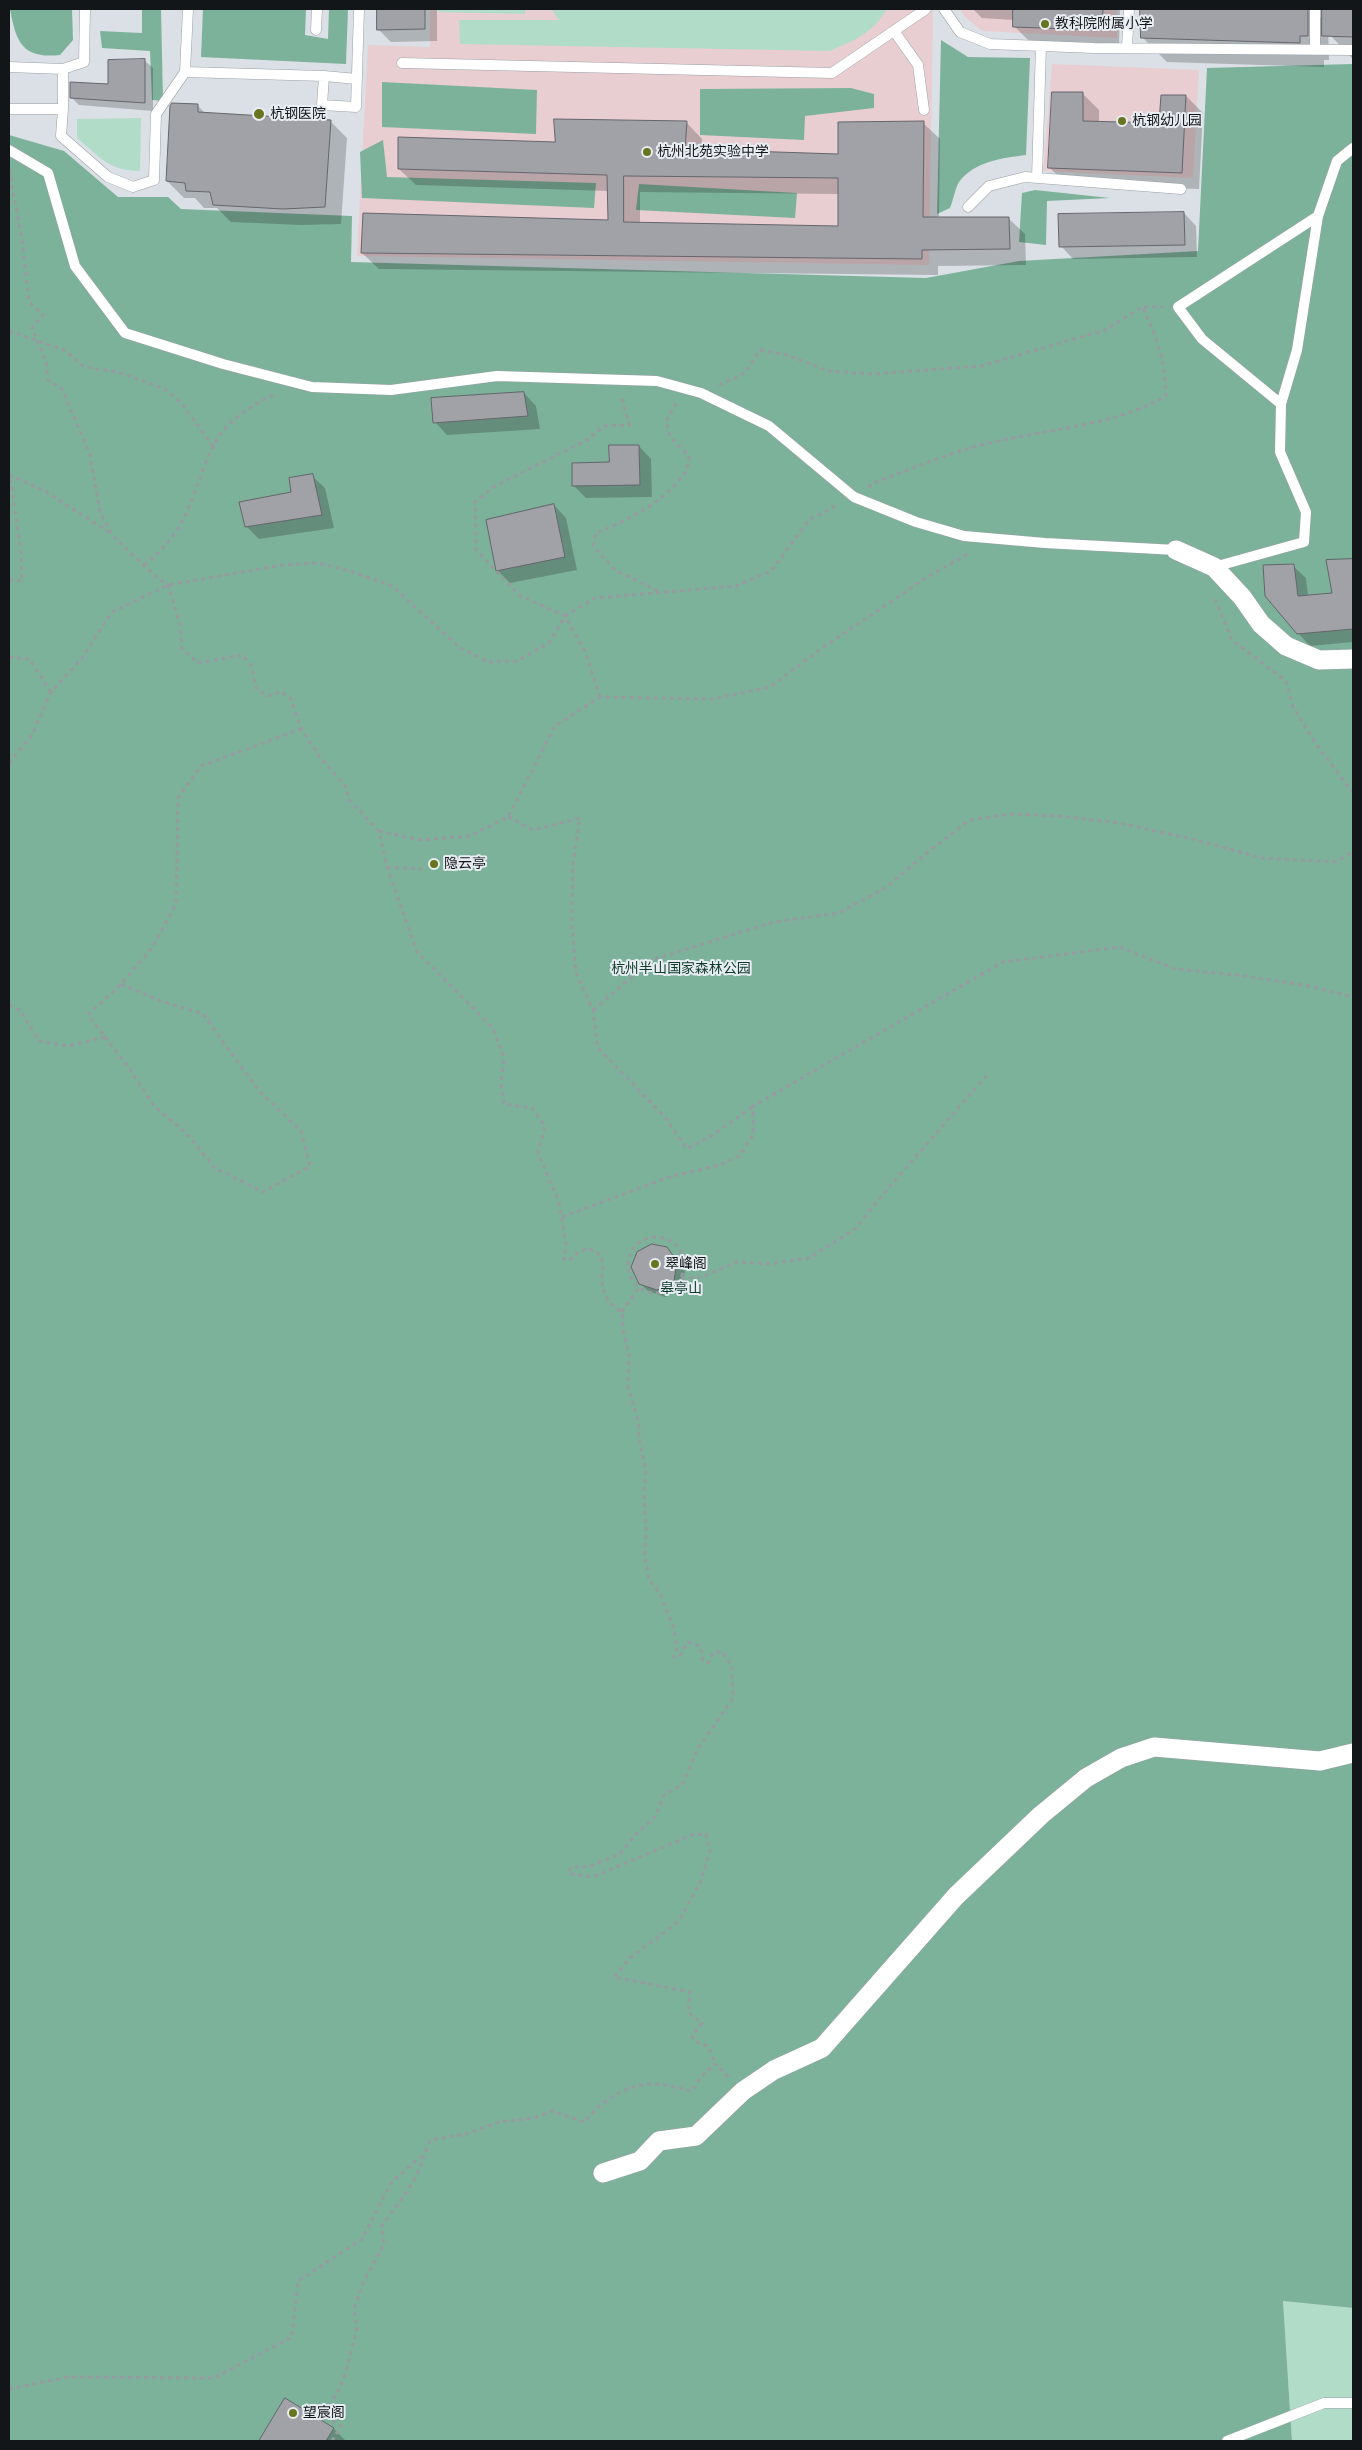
<!DOCTYPE html>
<html>
<head>
<meta charset="utf-8">
<style>
  body { margin:0 }
  #map { position:relative; width:1362px; height:2450px; overflow:hidden; background:#dae0e6; font-family:"Public Sans",sans-serif }
  canvas { display:block }
  .frame { position:absolute; inset:0; border:10px solid #131618; pointer-events:none }
</style>
</head>
<body>
<div id="map">
<canvas width="1362" height="2450"></canvas>
<div class="frame"></div>
</div>
<script>
const ctx = document.querySelector('canvas').getContext('2d');
ctx.lineJoin = 'round';
function fill(path, color) { ctx.fillStyle = color; ctx.fill(path, 'evenodd'); }
function stroke(path, color, width, dash) { ctx.strokeStyle = color; ctx.lineWidth = width; ctx.lineCap = dash ? 'butt' : 'round'; ctx.setLineDash(dash || []); ctx.stroke(path); }
function write(font, color, halo, rows, align = 'center') {
  ctx.font = font + ' "Public Sans","Noto Sans SC",sans-serif'; ctx.lineWidth = 4; ctx.setLineDash([]); ctx.textBaseline = 'middle'; ctx.strokeStyle = halo; ctx.fillStyle = color; for (const [text, x, y, turn = 0] of rows) {
    ctx.save(); ctx.translate(x, y); ctx.rotate((+turn || 0) * Math.PI / 180); ctx.textAlign = isNaN(turn) ? turn : align; if (halo) ctx.strokeText(text, 0, 0); ctx.fillText(text, 0, 0); ctx.restore();
  }
}
fill(new Path2D(`
  M430,9H933L929,265L357,256L368,45L430,47Z
  M960,9H1117V38L982,31L965,17Z
  M1052,64L1199,70L1193,178L1043,171Z`), '#e8ced1');
fill(new Path2D(`
  M438,9H525V14L438,12Z
  M551,9H887C873,33 854,41 829,51L460,44L459,20H559Z
  M141,118L140,171C109,171 100,157 77,138V119Z
  M1283,2301L1353,2308V2441H1292Z`), '#b1ddc8');
fill(new Path2D(`
  M10,9H72L73,40L60,55C22,59 16,42 10,9Z
  M142,9H161L163,101L152,100L150,51L102,48L100,31L142,33Z
  M203,9H306L305,35L328,39L329,9H348L346,64L201,57Z
  M941,40L968,57L1030,58L1026,155C1003,158 975,161 959,182C955,189 953,201 950,208L937,214Z
  M1353,64V2308L1283,2301L1292,2441H9V135L64,151L118,197H168L181,209L352,216L351,262L926,278L1019,261L1198,251L1207,68Z
  M382,82L537,90L536,134L382,127Z
  M851,88L874,94V108L805,116L804,140L700,135V89Z
  M383,140L387,177L596,183L594,208L362,198L360,152Z
  M639,184L797,193L795,218L636,210Z
  M1035,190L1110,198L1047,201L1046,245L1019,242L1022,193Z`), '#7db29a');
fill(new Path2D(`
  M378,9H437V41L391,42L378,29Z
  M973,9H1120L1119,46L1031,43L1014,26V20L982,18Z
  M1141,9H1312L1328,25L1329,60H1324V67L1167,62L1142,37Z
  M1332,9H1353V59L1331,36Z
  M144,60L153,68V111L79,105L71,97L110,85Z
  M1082,93L1099,110V123L1160,124L1186,96L1203,113L1199,189L1066,184L1049,167Z
  M197,105L206,114L330,121L347,138L341,224L301,225L231,222L217,208H204L195,198H184L167,181Z
  M686,122L702,139V150L839,155L923,123L940,139L939,218H1008L1025,234L1026,265L938,266V275L379,269L362,253L609,222L608,191L416,185L399,169ZM640,192L839,194V227L640,224Z
  M1184,213L1196,226L1197,257L1073,259L1061,246Z
  M524,393L536,406L540,429L447,435L435,422Z
  M639,446L651,459L652,497L586,498L573,485Z
  M312,476L325,488L334,528L259,539L246,526Z
  M554,505L566,518L577,570L510,583L497,570Z
  M1353,560V642L1310,646L1298,633L1293,566L1306,578L1308,596L1333,594L1328,562Z
  M666,1248L685,1271L682,1289L665,1297L648,1291L640,1283Z
  M286,2400L334,2429L346,2441H260Z`), '#0003');
const building = new Path2D(`
  M377,9H425V29L377,30Z
  M1013,9H1103L1102,30L1013,27Z
  M1140,9H1308V36H1300V43L1141,38Z
  M1322,9H1353V37L1322,36Z
  M145,59V103L70,98V82L108,84V60Z
  M1052,92H1083V121L1159,123L1161,95H1186L1182,173L1048,168Z
  M172,103L198,104V112L331,120L325,207L283,209L213,205L210,192L186,191L185,183L166,181L170,106Z
  M554,119L687,121L685,149L838,154V122L924,121L923,217H1009L1010,249L922,250V259L361,253L363,213L608,220L607,175L398,169V137L555,142ZM624,176L838,178V226L624,222Z
  M1184,212L1185,245L1059,247L1058,214Z
  M524,392L528,416L433,423L431,398Z
  M609,445H639L640,485L572,486V463L609,462Z
  M313,474L322,515L245,527L239,502L291,492L289,478Z
  M554,504L565,557L496,571L486,520Z
  M1353,559V629L1297,634L1265,596L1263,565L1294,564L1298,596L1332,593L1326,560Z
  M652,1244L667,1247L677,1261L674,1281L657,1290L639,1284L631,1267L637,1252Z
  M285,2398L334,2428L326,2441H259Z`);
fill(building, '#a1a1a8');
stroke(building, '#65656c', 1);
const lane = new Path2D(`
  M188,9L185,72L324,76L322,105L356,107L359,9
  M944,9L960,32L990,44L1094,48L1353,50
  M316,30L317,9
  M894,31L918,65L924,110
  M1127,48L1129,9
  M1315,50V9
  M402,63L832,73L926,9
  M9,67L63,69L84,62L85,9
  M324,76L357,79
  M9,109H63V69
  M63,109L61,136L108,177L133,187L154,180L156,114L185,72
  M9,150L48,173L75,266L125,333L223,364L312,387L391,390L497,376L657,381L701,393L769,426L854,497L916,522L964,536L1045,543L1176,550
  M1037,178L1041,46
  M968,207L989,186L1025,177L1181,189
  M1281,404L1202,339L1178,307L1318,216
  M1214,567L1304,542L1306,512L1280,452L1281,404L1297,350L1318,216L1337,161L1353,148
  M1227,2441L1324,2403H1353`);
const street = new Path2D(`
  M1176,550L1214,567L1242,597L1261,624L1286,646L1319,660L1353,659
  M603,2173L640,2161L659,2141L696,2136L743,2091L774,2070L822,2048L956,1896L1041,1815L1086,1778L1121,1758L1154,1747L1320,1761L1353,1753`);
stroke(lane, '#9aa0a5', 11);
stroke(street, '#9aa0a5', 20);
stroke(new Path2D(`
  M9,169L22,240L29,302L43,315L32,328L46,361L48,380L62,389L90,455L100,512L112,535L155,576L168,585L180,625L182,649L198,663L242,655L251,665L256,688L268,696L280,692L290,697L301,729L320,757L345,786L350,801L379,831L387,867L417,952L493,1028L504,1058L501,1083L504,1104L532,1108L545,1126L538,1153L559,1202L566,1245L564,1259L568,1261L576,1254L588,1248L597,1252L604,1263C599,1284 603,1301 622,1312L623,1330L629,1354L628,1387L639,1423V1438L646,1471L644,1489L646,1529L645,1556L649,1580L660,1594L674,1629L677,1647L674,1657H679L688,1642L700,1646L703,1660L708,1663L713,1653L722,1651L732,1667L733,1698L697,1750L683,1784L664,1795L655,1817L635,1835L620,1854L588,1867H572L568,1871L572,1874L593,1877L692,1835L706,1834L710,1850L700,1883L678,1922L630,1958L614,1977L690,1992L688,2012L702,2023L692,2036L694,2041L709,2047L715,2064
  M9,331L64,350L84,367L118,372L165,389L182,404L214,447
  M719,385L745,373L760,350L788,355L827,371L873,374L981,366L1105,330L1142,307H1163
  M9,475L43,490L112,534
  M868,487L876,482C912,469 948,453 985,444C1045,429 1112,427 1166,396C1164,358 1159,341 1142,307
  M144,565C163,550 179,532 188,509C200,483 205,455 222,432C234,416 257,403 275,394
  M9,580L22,581L21,553L10,475
  M658,591L615,570L593,546L596,533C627,521 664,502 684,474C688,470 688,461 689,456L670,437L666,421L675,405L679,404
  M1215,599L1232,640L1286,681L1293,707L1316,744L1353,793
  M9,657L29,659L51,692
  M600,697L585,651L565,616L519,595L476,550L475,502L495,486L587,440L604,426L629,425L621,395
  M9,763L32,735L51,692L82,658L112,612L168,585L283,565L318,563L350,571L392,586L459,647L488,662L517,661L549,643L565,616L595,598L736,586L771,571L809,520L839,504
  M508,817L533,830L580,818L573,863L572,925L576,973L593,1010L598,1048L665,1117L687,1149L713,1135L752,1107
  M379,831L420,840L470,836L508,817L555,726L600,697L712,699L770,687L822,648L926,578L971,552
  M387,867L422,869
  M121,984L161,1001L203,1014L259,1091L301,1131L310,1166L263,1192L215,1168L186,1133L154,1106L129,1068L88,1015L121,984L152,948L176,904L178,798L201,766L301,729
  M9,1005L20,1010L39,1041L68,1046L105,1037
  M593,1010L652,960L773,922L839,913L885,888L933,848L970,820L1010,814L1060,816L1119,823L1192,839L1262,858L1334,862L1353,852
  M562,1217L669,1177L720,1165L739,1156L753,1135V1106L1003,962L1120,947L1175,969L1246,976L1309,986L1353,997
  M628 1265a28 28 0 1 1 56 0a28 28 0 1 1-56 0Z
  M681,1278L702,1277L737,1262L768,1264L809,1258L855,1229L890,1186L989,1073
  M622,1312L639,1287
  M9,2389L68,2377L214,2378L292,2337L298,2281L362,2239L391,2183L421,2156
  M332,2441L341,2426L324,2415L340,2388L347,2368L357,2328L354,2309L363,2283L384,2244L381,2227C393,2209 409,2192 418,2172C423,2162 425,2151 430,2140L466,2134L499,2122L534,2118L552,2111L585,2122C600,2101 627,2084 652,2084C665,2084 679,2088 692,2091L701,2077L715,2064L730,2078`), '#969ba0', 3, [4, 4]);
stroke(lane, '#fff', 10);
stroke(street, '#fff', 19);
for (const [x, y, r, color] of [
  [1045,24,5,"#69741e"],
  [259,114,6,"#69741e"],
  [1122,121,5,"#69741e"],
  [647,152,5,"#69741e"],
  [434,864,5,"#69741e"],
  [655,1264,5,"#69741e"],
  [293,2413,5,"#69741e"]
]) { const dot = new Path2D(); dot.arc(x, y, r, 0, 2 * Math.PI); ctx.fillStyle = color; ctx.fill(dot); stroke(dot, '#e7edf3', 2); }
write('14px', '#131618', '#e7edf3', [
  ["教科院附属小学",1055,24],
  ["杭钢医院",270,114],
  ["杭钢幼儿园",1132,121],
  ["杭州北苑实验中学",657,152],
  ["隐云亭",444,864],
  ["翠峰阁",665,1264],
  ["望宸阁",303,2413]
], 'left');
write('14px', '#0e3b2a', '#e7edf3', [
  ["杭州半山国家森林公园",681,969],
  ["皋亭山",681,1289]
]);
</script>
</body>
</html>
